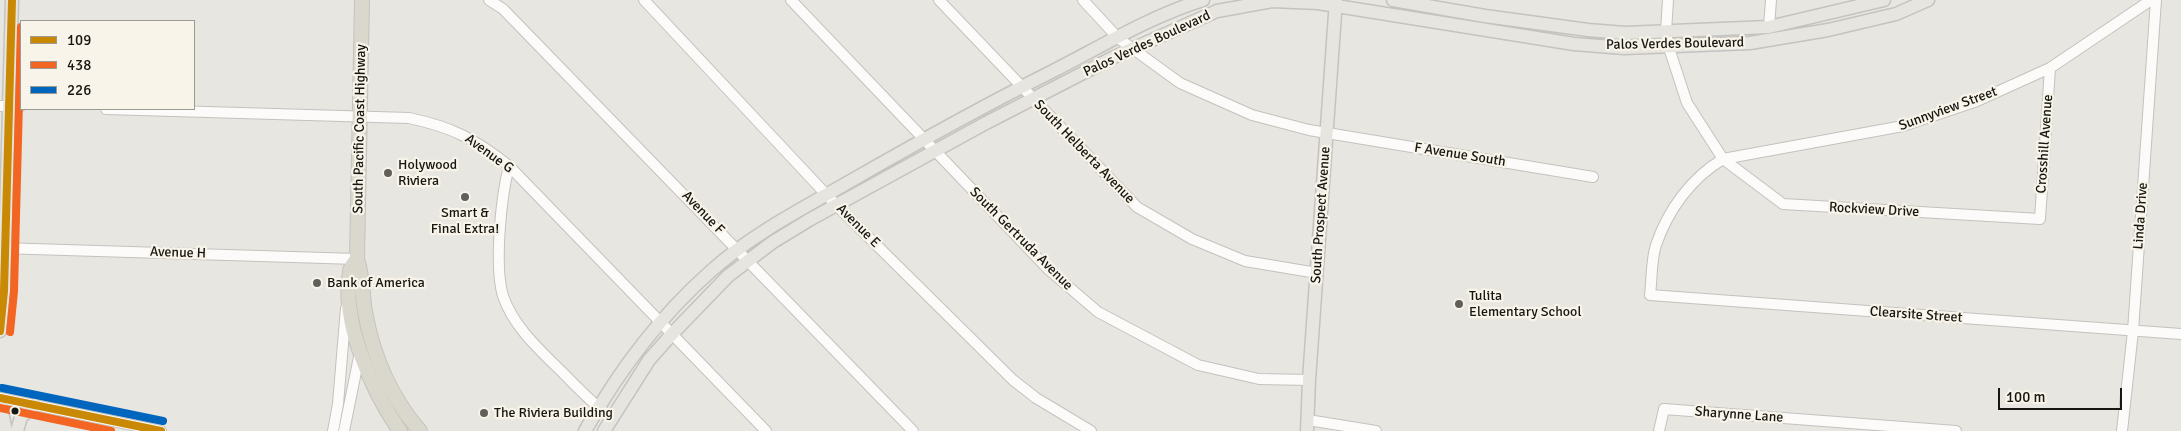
<!DOCTYPE html>
<html>
<head>
<meta charset="utf-8">
<style>
  body { margin:0 }
  #map { position:relative; width:2181px; height:431px; overflow:hidden; background:#e8e6e0; font-family:Signika,sans-serif }
  canvas { display:block }
  .legend { position:absolute; left:20px; top:20px; width:175px; height:90px; box-sizing:border-box; background:#f8f4e9; border:1px solid #9e9b93; margin:0; padding:6px 9px; list-style:none; font-size:15px; color:#171612 }
  .legend li { display:flex; align-items:center; gap:10px; height:25px }
  .legend b { width:25px; border:1px solid #9e9b93 }
  .scale { position:absolute; left:1998px; top:388px; width:124px; height:22px; box-sizing:border-box; border:2px solid #171612; border-top:0; padding-left:6px; font-size:15px; line-height:18px; white-space:nowrap; color:#171612; -webkit-text-stroke:4px #f8f4e9; paint-order:stroke }
</style>
</head>
<body>
<div id="map">
<canvas width="2181" height="431"></canvas>
<ul class="legend">
<li><b style="height:6px;background:#ca8904"></b>109</li>
<li><b style="height:6px;background:#f26522"></b>438</li>
<li><b style="height:6px;background:#0065bd"></b>226</li>
</ul>
<div class="scale">100 m</div>
</div>
<script>
const ctx = document.querySelector('canvas').getContext('2d');
ctx.lineJoin = 'round';
function stroke(path, color, width, dash) { ctx.strokeStyle = color; ctx.lineWidth = width; ctx.lineCap = dash ? 'butt' : 'round'; ctx.setLineDash(dash || []); ctx.stroke(path); }
function write(font, color, halo, rows, align = 'center') {
  ctx.font = font + ' Signika,sans-serif'; ctx.lineWidth = 4.5; ctx.setLineDash([]); ctx.textBaseline = 'middle'; ctx.strokeStyle = halo; ctx.fillStyle = color; for (const [text, x, y, turn = 0] of rows) {
    ctx.save(); ctx.translate(x, y); ctx.rotate((+turn || 0) * Math.PI / 180); ctx.textAlign = isNaN(turn) ? turn : align; if (halo) ctx.strokeText(text, 0, 0); ctx.fillText(text, 0, 0); ctx.restore();
  }
}
const minor = new Path2D(`
  M489,0L503,9L913,431
  M644,0L837,206L1013,380L1036,398L1091,431
  M791,0L1049,270L1098,312L1198,365L1259,379L1309,380
  M939,0L1137,207L1192,239L1245,261L1317,273
  M1083,0L1118,38L1180,83L1252,115L1309,130L1593,177
  M1668,0L1666,31L1668,45L1687,103L1723,159L1783,204L2040,219L2050,68
  M2151,0L2050,68L1977,101L1903,126L1723,159C1691,178 1668,210 1656,245C1651,260 1652,280 1650,295L2181,334
  M1769,27L1771,0
  M0,106H21
  M106,109L409,118C452,127 475,139 509,166L766,431
  M509,166C501,197 494,266 503,296C514,328 541,351 564,374C579,389 594,405 612,418
  M0,248L357,259
  M0,398L161,431
  M1308,420L1376,431
  M333,431L338,404L346,308
  M344,431L360,352
  M1659,431L1664,409L1956,431
  M2122,431L2133,331L2156,0`);
const major = new Path2D(`
  M1393,0L1485,16L1588,30L1625,33L1769,27L1884,0
  M0,331L4,291L12,0
  M0,403L6,431
  M17,431L21,417L35,405
  M585,431C618,372 660,316 711,271C751,235 800,210 847,183C915,144 983,106 1053,71C1102,46 1151,16 1203,0
  M604,431L649,360L672,334L728,276L773,242L809,220L986,123L1114,57L1217,11L1272,1L1318,3L1574,44L1624,48L1750,43L1828,30L1896,14L1928,0
  M1307,431L1309,380L1336,0`);
const highway = new Path2D(`
  M362,0L357,259C363,276 362,294 365,312C373,355 391,398 420,431
  M357,259C354,263 350,267 350,272C341,322 372,391 400,431`);
stroke(minor, '#c2c2be', 12);
stroke(major, '#c4c3c0', 15);
stroke(highway, '#c4c3c0', 16);
stroke(minor, '#fcfbfa', 10);
stroke(major, '#e7e5df', 12);
stroke(highway, '#dad7cd', 14);
stroke(new Path2D(`
  M0,331L4,291L12,0
  M0,398L161,431`), '#ca8904', 8);
stroke(new Path2D(`
  M10,332L14,291L21,27
  M0,408L111,431`), '#f26522', 8);
stroke(new Path2D(`
  M2,388L163,421`), '#0065bd', 8);
for (const [x, y, r, color] of [
  [388,173,5,"#605f5a"],
  [465,197,5,"#605f5a"],
  [317,283,5,"#605f5a"],
  [1459,304,5,"#605f5a"],
  [15,411,4.5,"#171612"],
  [484,413,5,"#605f5a"]
]) { const dot = new Path2D(); dot.arc(x, y, r, 0, 2 * Math.PI); ctx.fillStyle = color; ctx.fill(dot); stroke(dot, '#f8f4e9', 2); }
write('14px', '#171612', '#f8f4e9', [
  ["Palos Verdes Boulevard",1147,44,-25],
  ["Palos Verdes Boulevard",1675,44,-1],
  ["Sunnyview Street",1948,109,-20],
  ["South Pacific Coast Highway",360,129,-89],
  ["Crosshill Avenue",2045,144,-86],
  ["South Helberta Avenue",1084,152,46],
  ["Avenue G",489,154,36],
  ["F Avenue South",1460,155,9],
  ["Rockview Drive",1874,210,3],
  ["Avenue F",703,213,46],
  ["South Prospect Avenue",1321,215,-86],
  ["Linda Drive",2141,216,-86],
  ["Avenue E",858,226,45],
  ["South Gertruda Avenue",1021,239,45],
  ["Avenue H",178,253,2],
  ["Clearsite Street",1916,315,4],
  ["Sharynne Lane",1739,415,4]
]);
write('14px', '#171612', '#f8f4e9', [
  ["Holywood",398,165],
  ["Riviera",398,181],
  ["Smart &",465,213,"center"],
  ["Final Extra!",465,229,"center"],
  ["Bank of America",327,283],
  ["Tulita",1469,296],
  ["Elementary School",1469,312],
  ["The Riviera Building",494,413]
], 'left');
</script>
</body>
</html>
